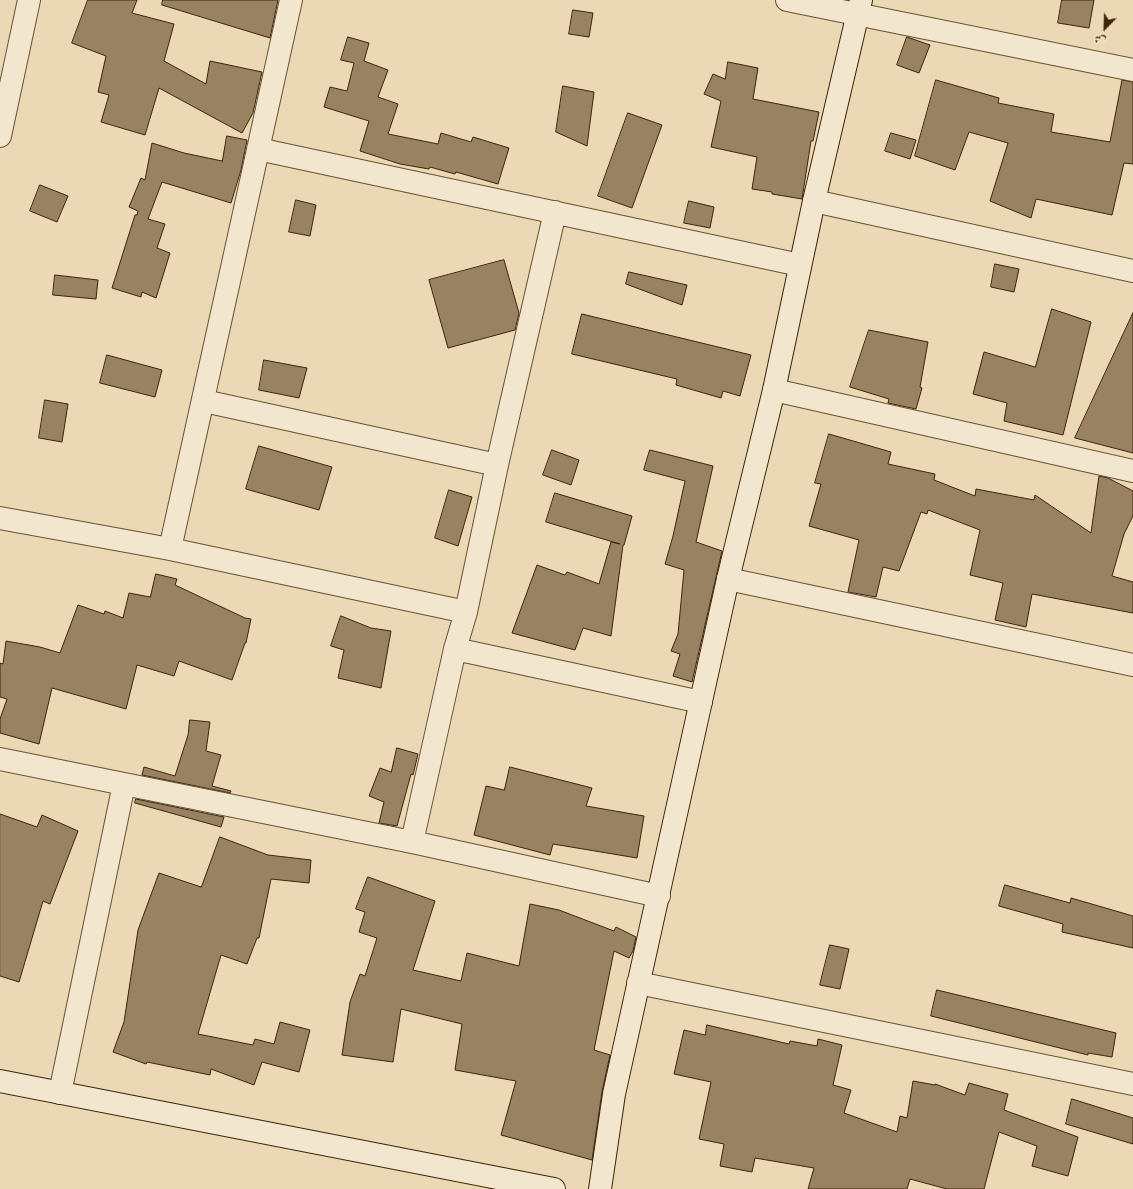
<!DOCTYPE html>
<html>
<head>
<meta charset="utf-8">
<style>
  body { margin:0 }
  #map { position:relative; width:1133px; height:1189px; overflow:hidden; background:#ebd8b4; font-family:"Sorts Mill Goudy",Amiri,serif }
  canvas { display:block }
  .north { position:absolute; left:1085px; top:8px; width:40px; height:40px; -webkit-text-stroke:3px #f2e6ce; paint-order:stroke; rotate:203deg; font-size:11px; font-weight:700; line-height:16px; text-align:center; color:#3e2409 }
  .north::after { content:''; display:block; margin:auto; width:14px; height:18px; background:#3e2409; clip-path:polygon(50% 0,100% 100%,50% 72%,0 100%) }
</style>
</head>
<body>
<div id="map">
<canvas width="1133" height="1189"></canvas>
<div class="north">ش</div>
</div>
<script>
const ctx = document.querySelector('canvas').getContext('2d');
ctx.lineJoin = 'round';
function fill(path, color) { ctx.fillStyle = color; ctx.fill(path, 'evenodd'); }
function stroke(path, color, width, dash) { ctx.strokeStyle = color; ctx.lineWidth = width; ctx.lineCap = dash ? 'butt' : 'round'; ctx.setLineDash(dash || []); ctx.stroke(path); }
const building = new Path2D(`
  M88,0H137L132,13L174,24L164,61L206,84L210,61L262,72L253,113L242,133L159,88L145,135L101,122L109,95L98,92L106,56L72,43Z
  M163,0H278L270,38L162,5Z
  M1062,0H1094L1089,28L1058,23Z
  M573,10L593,13L589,37L569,34Z
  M348,37L369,43L364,61L388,70L378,97L398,104L388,134L438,144L441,133L471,142L473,137L509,148L498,184L456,172L455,174L430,167L429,169L400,164L360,151L369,121L324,107L330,87L347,91L354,63L341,60Z
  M907,37L930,45L919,73L897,65Z
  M728,62L758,68L753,99L819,112L813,141H811L802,199L772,194V192L752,189L757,157L711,147L721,101L704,94L713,74L725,79Z
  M936,80L999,98L998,103L1054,114L1051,132L1110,142L1122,80L1133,82V164L1124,163L1112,215L1036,199L1031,218L990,201L1008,143L969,132L955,170L915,156Z
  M563,86L594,92L587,146L556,132Z
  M628,113L662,125L632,208L598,196Z
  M891,133L916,140L910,159L885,151Z
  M227,136L247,140L241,170L231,203L162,182L148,219L165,224L157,248L170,253L156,298L142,292L141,297L112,288L135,215H137L138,211L129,207L141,178L145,180L152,143L184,153L222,161Z
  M40,185L68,196L57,222L30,211Z
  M296,200L316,205L310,236L289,232Z
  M689,201L714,207L710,228L684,223Z
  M504,260L519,313L515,330L448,348L429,280Z
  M995,264L1019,269L1014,292L991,287Z
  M629,272L687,285L682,305L626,284Z
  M55,275L98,280L96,299L53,295Z
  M1052,309L1091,322L1063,435L1004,421L1007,403L973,394L984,352L1035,367Z
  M1133,313V453L1075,438Z
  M582,314L751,355L740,396L723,391L721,398L676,385L677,379L572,354Z
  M869,330L928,342L920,387L922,388L916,409L888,403L889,399L850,387Z
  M107,355L162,370L155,397L100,383Z
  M264,360L307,368L299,398L259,390Z
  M45,400L68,404L62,442L39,438Z
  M829,434L891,452L888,464L935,474L934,480L975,496L976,489L1034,500L1035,495L1091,533L1099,476L1108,478L1133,491V516L1124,534L1112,576L1133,582V613L1032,594L1026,627L995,620L1003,583L970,575L980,530L928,510L927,514L921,512L899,571L883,567L876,597L848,592L859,540L809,526L821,484L815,483Z
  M259,446L332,467L319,510L246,489Z
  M552,450L579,460L571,485L543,475Z
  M650,450L713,466L696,542L722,551L692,682L673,676L680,654L671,651L678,634L684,570L665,564L673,536L685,481L644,470Z
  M449,490L472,497L458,546L435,538Z
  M555,493L632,516L624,545H623L611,636L583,628L575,650L512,633L537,565L565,575L567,572L599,584L611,542L620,544L546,522Z
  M156,574L177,579L175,585L245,618L251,619L246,643H245L232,680L179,661L174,676L137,665L126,709L52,688L39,744L0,733V719L7,699L0,697V663L3,664L6,641L40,647L60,653L78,605L104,614L105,611L123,618L129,593L150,597Z
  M341,616L371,628L391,631L381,688L338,678L344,650L331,646Z
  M190,720L210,722L206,751L221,755L212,786L231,791L230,793L142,775L144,767L175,776L188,735Z
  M397,748L418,754L413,775L411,774L397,826L379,823L384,802L369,796L380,768L391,772Z
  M510,767L592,788L586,806L644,816L637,858L553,844L550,855L474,835L486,786L504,790Z
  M136,799L224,817L221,827L135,803Z
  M0,814L37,827L42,815L78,831L50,904L43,901L19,982L0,976Z
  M220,837L268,855L311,860L309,883L271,879L260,933L259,938H257L247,964L221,955L198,1034L253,1045L255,1039L274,1044L280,1022L310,1030L299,1072L262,1062L254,1085L211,1069L210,1075L147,1062L146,1064L113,1052L124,1022L138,930L159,873L201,887Z
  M368,877L435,901L413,970L461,981L467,953L519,966L530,904L559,910L614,931L616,927L636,937L633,951L629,958L614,951L594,1050L610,1055L602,1092L592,1160L501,1135L516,1081L455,1070L462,1024L401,1009L393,1062L342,1055L350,1002L360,974L365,976L377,938L359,932L365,912L356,909Z
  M1005,885L1070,903L1071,898L1133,916V948L1062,932L1063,924L999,906Z
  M830,945L849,949L840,989L820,985Z
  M937,990L1116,1033L1112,1057L1088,1053V1055L931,1016Z
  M707,1025L789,1044L790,1041L817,1046L818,1039L842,1045L833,1085L851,1090L844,1113L897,1132L900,1116L907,1118L913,1081L935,1085V1084L965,1095L969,1083L1008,1094L1004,1110L1078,1137L1068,1176L1032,1166L1037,1146L999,1132L984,1189H947L910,1179L907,1189H808L814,1168L755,1158L752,1172L720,1166L724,1144L699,1139L711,1082L674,1074L684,1030L705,1035Z
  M1072,1099L1133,1118V1144L1066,1124Z`);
fill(building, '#988262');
stroke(building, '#3e2409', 1);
const street = new Path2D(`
  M787,0L1133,70
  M0,136L29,0
  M258,149L800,265
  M814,201L1133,271
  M774,390L1133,471
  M204,401L497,465
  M0,518L170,549L466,612
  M170,549L291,0
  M728,579L1133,665
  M455,649L701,702
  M0,759L412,842L659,896
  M412,842L455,649L466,612L497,465L555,212
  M638,983L1133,1084
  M60,1093L124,784`);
const secondary = new Path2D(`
  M0,1081L554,1189
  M600,1189L614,1094L728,579L774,390L814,201L861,0`);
stroke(street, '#695134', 24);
stroke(secondary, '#3e2409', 24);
stroke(street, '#f2e6ce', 22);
stroke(secondary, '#f2e6ce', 22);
</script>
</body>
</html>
